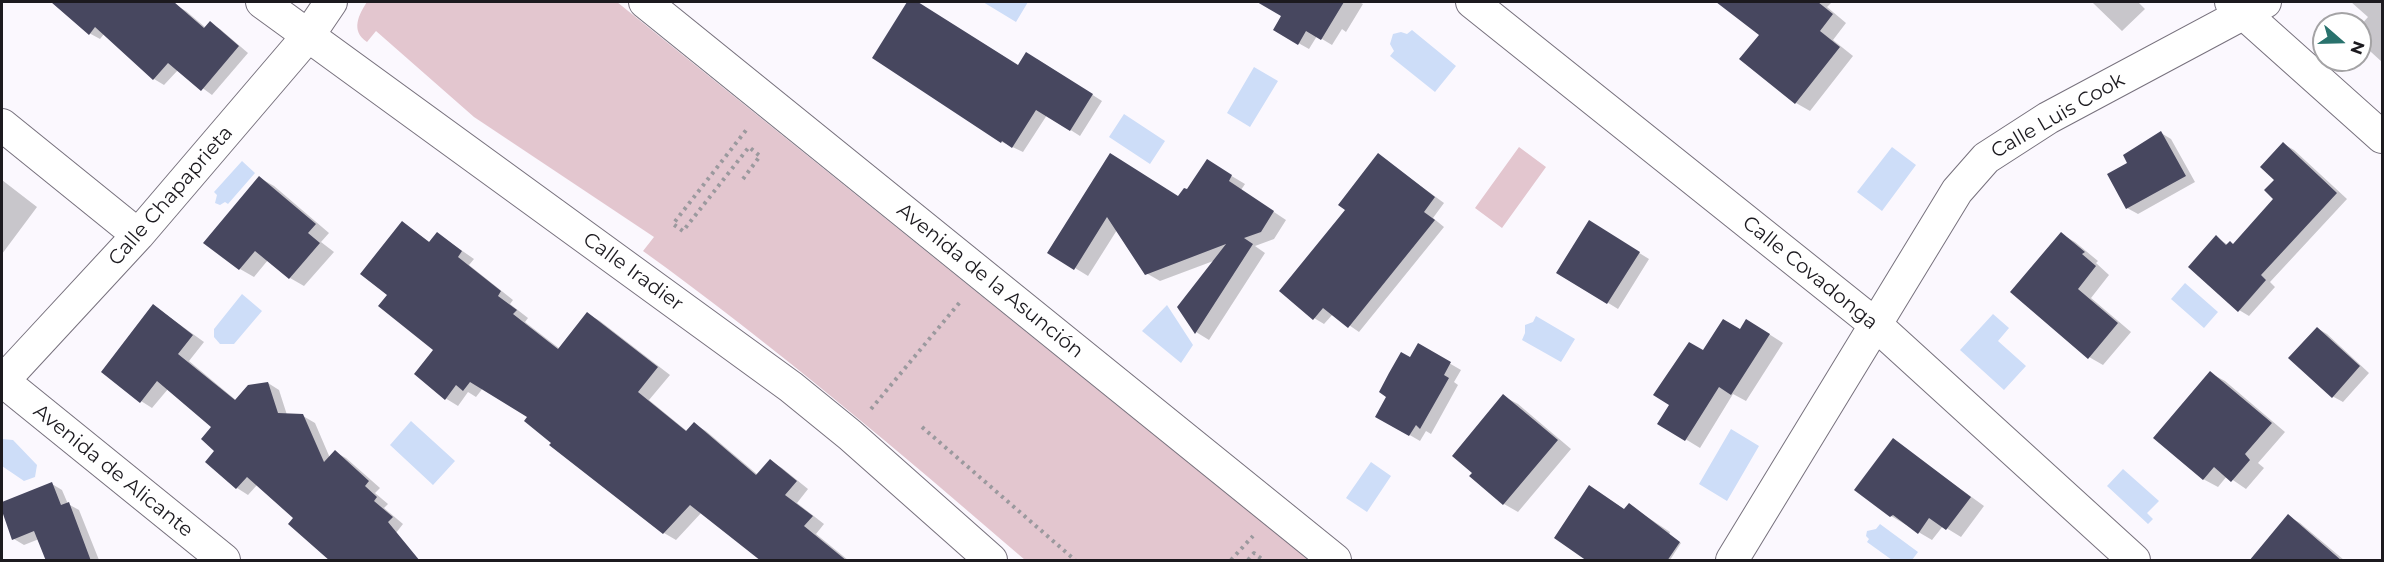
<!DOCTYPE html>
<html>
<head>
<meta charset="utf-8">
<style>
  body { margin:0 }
  #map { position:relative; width:2384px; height:562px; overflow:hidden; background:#fbf8fe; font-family:Montserrat,sans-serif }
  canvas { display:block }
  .frame { position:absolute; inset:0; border:3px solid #1c1a1f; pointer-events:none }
  .north { position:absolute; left:2312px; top:12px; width:60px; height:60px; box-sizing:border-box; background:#fff; border:2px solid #a4a3a5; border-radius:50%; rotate:110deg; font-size:16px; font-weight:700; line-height:24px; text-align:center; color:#1c1a1f }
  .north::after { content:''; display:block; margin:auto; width:21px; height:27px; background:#29726d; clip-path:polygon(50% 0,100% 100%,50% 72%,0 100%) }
</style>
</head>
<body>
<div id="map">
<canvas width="2384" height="562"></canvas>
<div class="frame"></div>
<div class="north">N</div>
</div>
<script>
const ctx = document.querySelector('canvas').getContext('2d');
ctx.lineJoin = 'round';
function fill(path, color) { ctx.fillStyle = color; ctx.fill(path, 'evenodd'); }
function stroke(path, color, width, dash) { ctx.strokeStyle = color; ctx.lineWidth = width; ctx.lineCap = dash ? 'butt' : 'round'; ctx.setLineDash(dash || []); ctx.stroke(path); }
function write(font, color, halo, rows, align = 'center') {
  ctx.font = font + ' Montserrat,sans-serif'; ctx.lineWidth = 6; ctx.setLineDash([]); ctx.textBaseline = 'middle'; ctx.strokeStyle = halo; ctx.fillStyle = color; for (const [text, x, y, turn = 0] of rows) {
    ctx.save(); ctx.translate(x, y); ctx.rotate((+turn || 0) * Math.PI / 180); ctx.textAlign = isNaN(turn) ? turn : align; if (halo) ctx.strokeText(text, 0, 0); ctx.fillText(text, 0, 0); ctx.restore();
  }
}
fill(new Path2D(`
  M367,2H617L1309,560H1025C901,453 776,347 643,251L654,237L474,117L376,31L367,42C350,31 359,14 367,2Z
  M1519,147L1546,167L1502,228L1475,208Z`), '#e3c6cf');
fill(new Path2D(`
  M983,2H1028L1016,22Z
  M1412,30L1456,66L1435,92L1390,56L1394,51L1390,44L1393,34L1401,32L1407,34Z
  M1254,67L1278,81L1250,127L1227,113Z
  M1124,114L1165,141L1150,164L1109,137Z
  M1892,147L1916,165L1882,211L1857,192Z
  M242,161L255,173L228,204L225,202L220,205L215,203L217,195L214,192Z
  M2185,283L2218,312L2204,328L2171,299Z
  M242,294L262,311L234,344H220L214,337V329Z
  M1167,305L1193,345L1181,363L1142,331Z
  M1993,314L2009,328L1998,341L2026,366L2004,390L1960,350Z
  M1536,316L1575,339L1561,362L1522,340L1525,333V325L1533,322Z
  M411,421L455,461L433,485L390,445Z
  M1731,429L1759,446L1727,501L1699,484Z
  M2,439L13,440L37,465L35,477L24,481L2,466Z
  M1371,462L1391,476L1367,512L1346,498Z
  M2123,469L2159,501L2147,513L2153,519L2148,524L2107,486Z
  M1880,524L1918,552L1912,560H1892L1867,542L1869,539L1866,536L1867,531L1876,529Z`), '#cdddf8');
fill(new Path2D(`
  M51,2H170L186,11L206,28L210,23L220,29L248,53L212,95L178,70L164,85L154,79L104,34L100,39L89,33Z
  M909,2H916L1019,66L1037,59L1102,101L1080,136L1047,115L1023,152L1002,142L874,57Z
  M1281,2H1359L1363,4L1346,32L1342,29L1332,45L1317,36L1309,49L1275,30L1284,15Z
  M1719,2H1832L1827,7L1846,23L1833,40L1853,56L1810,111L1796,103L1741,59L1761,35Z
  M2095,2H2138L2145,9L2122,31L2093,3Z
  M2351,2H2382V62L2360,42V26L2368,17Z
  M2161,133L2171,139L2195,182L2138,214L2127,208L2129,163Z
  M2284,144L2294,150L2347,199L2270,282L2275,287L2249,316L2239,310L2216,237L2228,245H2234L2275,199L2276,180Z
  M1110,155L1179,198L1220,169L1245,184L1241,190L1286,220L1274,239L1255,246L1265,253L1209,340L1196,332L1179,307L1216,260L1160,281L1146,273L1117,230L1088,276L1075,268Z
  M1378,155L1444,203L1433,218L1444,227L1359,332L1333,314L1324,324L1314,318L1347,210Z
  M260,178L274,186L329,233L321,242L334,252L304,286L290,278L268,260L254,277L240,269Z
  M2,180L37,207L2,254Z
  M402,223L431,243L438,234L474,259L469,265L513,300L510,304L528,318L525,322L560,349L588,314L600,321L670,375L649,400L688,432L694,424L706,431L758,475L770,461L782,468L808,489L797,503L824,524L816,534L848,560H761L702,512L676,540L664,533L554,443L530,417L483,388L476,397L468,392L458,406L445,398L435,349L389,295Z
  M1599,228L1649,259L1618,309L1558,272Z
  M2061,234L2075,242L2098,261L2096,263L2109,275L2091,298L2131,332L2103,365L2089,357Z
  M154,306L204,342L189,361L237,401L268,383L279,390L287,415L303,416L315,423L330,458L335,452L346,458L380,488L375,493L388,504L384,508L403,524L388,543L295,518L257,485L248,495L237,488L216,451L213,427L168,389L152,408L141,401Z
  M2317,328L2327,334L2369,373L2343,402L2332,396Z
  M1761,329L1783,343L1746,401L1733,394L1700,448L1659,423L1704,352L1741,331Z
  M1418,345L1461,370L1454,382L1458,385L1431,434L1426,431L1420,441L1377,416Z
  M2210,373L2225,381L2285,432L2258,463L2264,468L2246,489L2227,476L2218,487L2203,479Z
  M1503,396L1518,404L1571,449L1518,512L1504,504L1471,476Z
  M1893,440L1984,506L1961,537L1943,526L1932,540L1891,516Z
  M52,484L62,490L68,504L79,510L99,560H47L39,539L24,545L14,539L2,503Z
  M1590,487L1625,510L1629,505L1670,532L1669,535L1681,543L1670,560H1590Z
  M2288,516L2300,523L2344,560H2251Z`), '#0003');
fill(new Path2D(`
  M51,2H174L204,28L210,21L239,46L201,91L168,63L153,80L95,27L89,35Z
  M907,2H918L1018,65L1026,52L1093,94L1070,131L1036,110L1012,148L1002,141L1001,143L872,58Z
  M1257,2H1344L1321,40L1306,31L1298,45L1273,30L1281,16Z
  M1716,2H1818L1833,14L1820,31L1840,47L1795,104L1739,59L1759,35Z
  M2161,131L2186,176L2126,209L2107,174L2127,163L2123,155Z
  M2283,142L2337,193L2261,275L2266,280L2238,312L2188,267L2216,235L2226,245L2230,241L2233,244L2273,199L2264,190L2274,180L2260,167Z
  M1110,153L1178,196L1184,188L1187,189L1207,159L1232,175L1229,181L1274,211L1261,232L1244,238L1253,244L1195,334L1177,307L1226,244L1145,275L1107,217L1074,270L1047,253Z
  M1378,153L1435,197L1424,212L1435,220L1348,328L1323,308L1313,320L1279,291L1345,210L1338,205Z
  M259,176L316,224L308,233L320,243L289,279L255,251L239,270L203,243Z
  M1589,220L1640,252L1607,304L1556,273Z
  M402,221L429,242L437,232L462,251L458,257L501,291L498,296L517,310L513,314L558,349L587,312L658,367L638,392L686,431L694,422L756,475L770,459L797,481L785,495L813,516L804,526L847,561H761L690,505L663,534L549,445L551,443L524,421L527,417L470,382L463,391L456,385L445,400L414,374L433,350L378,306L387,295L360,274Z
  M2061,232L2085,252L2082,254L2096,266L2078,289L2118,323L2088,359L2010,292Z
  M153,304L193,335L178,354L235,400L248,385L268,382L278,413L303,414L324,462L335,450L369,481L365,486L377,497L374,501L393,517L388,522L420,561H330L288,524L293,518L247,477L236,489L205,462L214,451L201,439L211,427L157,381L140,403L101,372Z
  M1723,319L1740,329L1746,319L1770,334L1731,395L1719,387L1685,441L1657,424L1669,405L1653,395L1689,342L1703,350Z
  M2317,327L2360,366L2332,398L2288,358Z
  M1418,343L1451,362L1444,375L1449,378L1420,429L1416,425L1409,436L1375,417L1386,397L1379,392L1389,373L1401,352L1410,357Z
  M2210,371L2272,423L2245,454L2250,460L2231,482L2214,467L2203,480L2153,438Z
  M1503,394L1558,440L1503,505L1469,476L1472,473L1452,456Z
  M1893,438L1971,497L1946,530L1929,518L1918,534L1893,515L1890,517L1854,490Z
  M52,482L61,505L69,502L91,561H46L34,531L12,540L2,511V502Z
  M1589,485L1624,509L1629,503L1680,542L1667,561H1587L1554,538Z
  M2288,514L2342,561H2249Z`), '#47475f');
const minor = new Path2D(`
  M262,2L791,387L850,435L991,560
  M645,2L1335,560
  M1472,2L1876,325L2134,560
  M2231,2L2382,137
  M2,125L138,235
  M3,381L224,560
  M2,382L138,235L308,36L331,2
  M1732,560L1957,191L1986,158L2048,118L2265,2`);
stroke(minor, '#77717d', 34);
stroke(new Path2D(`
  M743,179L760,156L749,147L683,231L673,224L747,129
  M871,409L960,302
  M922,427L1075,560
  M1231,560L1253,536
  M1248,560L1254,553L1263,560`), '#9b999e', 4, [3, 4.5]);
stroke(minor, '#fff', 32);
write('20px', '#1c1a1f', '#fff', [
  ["Calle Luis Cook",2058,116,-30],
  ["Calle Chapaprieta",171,196,-49],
  ["Calle Iradier",633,272,36],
  ["Calle Covadonga",1810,273,39],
  ["Avenida de la Asunción",990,281,39],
  ["Avenida de Alicante",113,471,39]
]);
</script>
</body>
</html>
